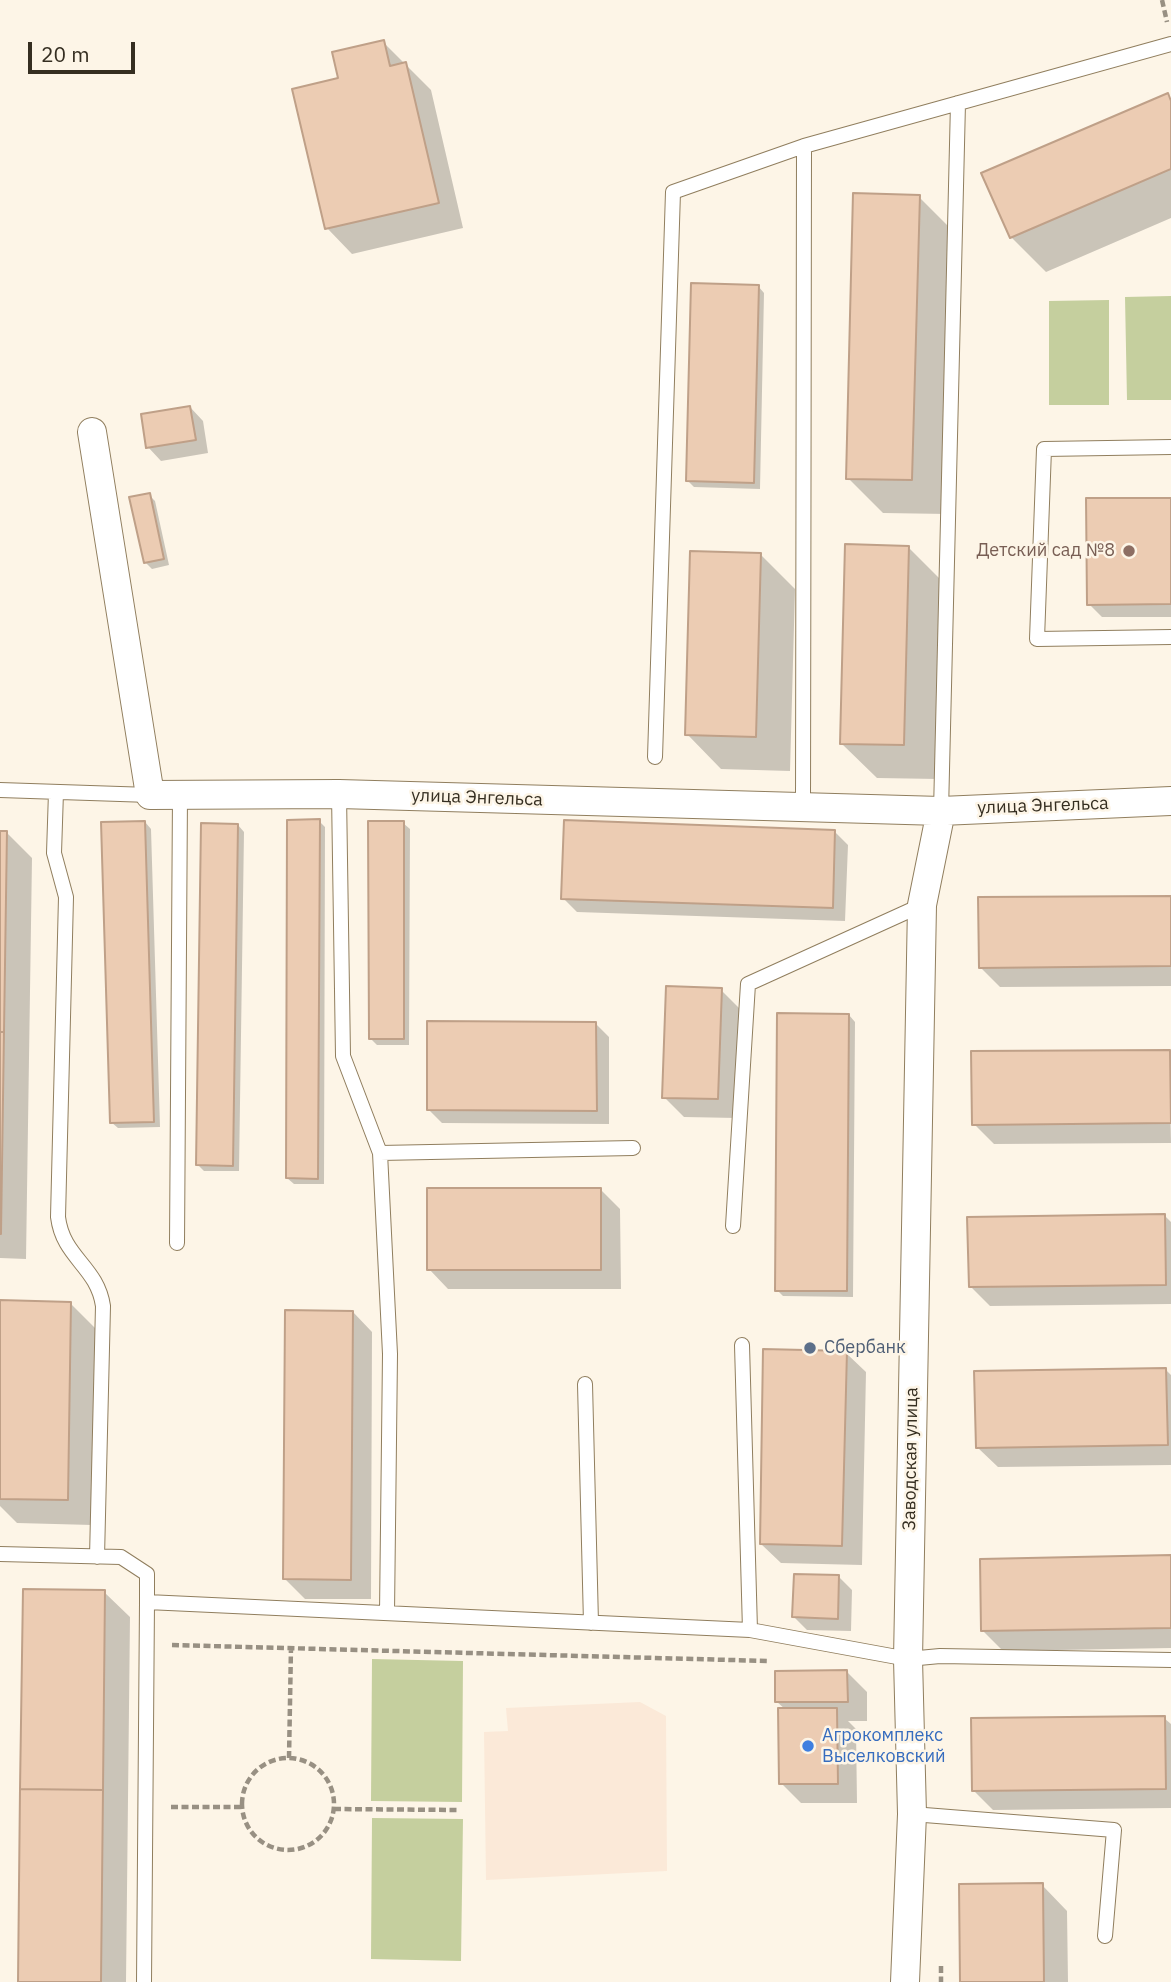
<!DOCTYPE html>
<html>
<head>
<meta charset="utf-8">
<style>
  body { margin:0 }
  #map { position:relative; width:1171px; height:1982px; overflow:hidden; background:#fdf5e7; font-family:"IBM Plex Sans",sans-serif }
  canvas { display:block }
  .scale { position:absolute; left:28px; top:42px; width:107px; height:32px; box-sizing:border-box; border:4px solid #352e21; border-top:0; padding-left:9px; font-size:21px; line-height:24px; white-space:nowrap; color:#352e21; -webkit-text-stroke:5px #fdf5e7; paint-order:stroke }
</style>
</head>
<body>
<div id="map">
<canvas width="1171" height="1982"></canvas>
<div class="scale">20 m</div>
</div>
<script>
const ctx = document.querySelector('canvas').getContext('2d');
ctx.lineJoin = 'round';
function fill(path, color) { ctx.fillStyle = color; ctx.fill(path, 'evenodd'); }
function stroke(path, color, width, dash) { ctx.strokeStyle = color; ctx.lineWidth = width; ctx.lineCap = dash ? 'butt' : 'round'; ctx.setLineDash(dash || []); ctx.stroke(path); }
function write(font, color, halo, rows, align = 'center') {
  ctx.font = font + ' "IBM Plex Sans",sans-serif'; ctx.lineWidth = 5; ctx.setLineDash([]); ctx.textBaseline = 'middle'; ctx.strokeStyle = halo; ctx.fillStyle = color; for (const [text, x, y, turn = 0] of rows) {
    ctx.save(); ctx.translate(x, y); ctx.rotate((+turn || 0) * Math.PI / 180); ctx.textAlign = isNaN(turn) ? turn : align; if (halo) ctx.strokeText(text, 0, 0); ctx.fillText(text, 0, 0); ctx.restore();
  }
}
fill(new Path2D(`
  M640,1702L666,1716L667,1871L486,1880L484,1732L508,1731L506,1708Z`), '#fbe9d8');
fill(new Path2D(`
  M1171,296V400H1127L1125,297Z
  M1109,300V405H1049V301Z
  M372,1659L463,1661L462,1802L371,1801Z
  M372,1818L463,1819L461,1961L371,1959Z`), '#c5cf9e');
fill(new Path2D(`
  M383,42L431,90L463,228L352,254L327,228L340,79Z
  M1167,95L1171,99V218L1046,272L1011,237Z
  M919,197L954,232L947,514L883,513L848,478Z
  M758,286L764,293L760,489L694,487L688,481Z
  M190,407L203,421L208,453L161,461L148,447Z
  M149,495L155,501L169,565L152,569L145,562Z
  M1171,500V617H1102L1089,604Z
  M908,547L943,582L938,779L877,778L842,744Z
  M761,555L795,589L790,771L721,769L687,734Z
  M319,821L325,827L324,1184H294L287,1178Z
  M145,822L151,829L160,1127L118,1128L111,1122Z
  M403,823L410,829L409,1045H377L370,1038Z
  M238,825L244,832L239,1171H204L197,1164Z
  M834,831L848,845L845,921L577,912L563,898Z
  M0,832H6L32,858L26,1259L0,1258Z
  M1171,898V986L1000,987L980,967Z
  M721,990L741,1010L737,1118L684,1117L664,1097Z
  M849,1015L855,1022L853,1297L783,1296L777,1290Z
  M596,1024L609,1037V1124L442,1123L429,1110Z
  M1169,1051L1171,1143L994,1144L974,1124Z
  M600,1189L620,1209L621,1289H448L429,1269Z
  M1165,1216L1171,1222V1304L990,1306L970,1286Z
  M0,1302L70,1303L96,1329L92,1525L17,1523L0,1506Z
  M353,1312L372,1332L371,1599H305L285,1579Z
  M846,1353L866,1372L862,1565L781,1563L761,1544Z
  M1166,1370L1171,1375V1465L998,1467L978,1448Z
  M1171,1557V1648L1003,1651L983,1631Z
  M839,1577L852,1590L851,1631L807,1630L794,1617Z
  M104,1592L130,1617L126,1982H20Z
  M847,1672L867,1692V1721H848L856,1729L857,1803H801L781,1783L785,1709L777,1702Z
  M1164,1718L1171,1724V1808L993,1810L973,1790Z
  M1042,1885L1067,1911L1068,1982H962Z`), '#0003');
const building = new Path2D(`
  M384,40L390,66L406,62L439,203L325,229L292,89L338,78L332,52Z
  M1168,93L1171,101V169L1010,238L981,173Z
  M853,193L920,195L912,480L846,479Z
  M691,283L759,285L754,483L686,481Z
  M190,406L196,440L146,448L141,414Z
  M150,493L164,559L144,563L129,497Z
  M1086,498H1171V604L1087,605Z
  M845,544L909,546L904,745L840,744Z
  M690,551L761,553L756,737L685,735Z
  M320,819L318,1179L286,1178L287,820Z
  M564,820L835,830L833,908L561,899Z
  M145,821L154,1122L110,1123L101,822Z
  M368,821H404V1039H369Z
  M201,823L238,824L233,1166L196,1165Z
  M0,831H7L4,1032H0Z
  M1171,896V966L979,968L978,897Z
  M666,986L722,988L718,1099L662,1098Z
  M777,1013L849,1014L847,1291H775Z
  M427,1021L596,1022L597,1111L427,1110Z
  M0,1032H4L1,1234H0Z
  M1170,1050L1171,1123L972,1125L971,1051Z
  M427,1188H601V1270H427Z
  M1165,1214L1166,1285L969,1287L967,1217Z
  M0,1300L71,1302L68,1500L0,1499Z
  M285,1310L353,1311L351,1580L283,1579Z
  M763,1349L847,1351L842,1546L760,1544Z
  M1166,1368L1168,1445L976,1448L974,1371Z
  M1171,1555V1628L981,1631L980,1559Z
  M794,1574L839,1575L838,1619L792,1617Z
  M23,1589L105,1590L103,1790L20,1789Z
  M847,1670L848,1702H775V1671Z
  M778,1708H837L838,1784H779Z
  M1165,1716L1166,1789L972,1791L971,1718Z
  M20,1789L103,1790L101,1982H18Z
  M1043,1883L1044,1982H960L959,1884Z`);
fill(building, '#ecccb3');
stroke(building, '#bfa088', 2);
const service = new Path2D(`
  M1171,447L1044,449L1037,639L1171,637
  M655,757L673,192L804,146L1171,44
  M0,790L150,795
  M56,792L54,853L66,897L58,1217C63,1258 97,1266 103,1306L97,1557
  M339,794L343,1056L380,1153L633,1148
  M803,807L804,146
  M941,811L958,103
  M380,1153L390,1354L387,1613
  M733,1226L748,984L922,905
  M177,1243L180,795
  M742,1345L750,1630
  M585,1384L591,1623
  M0,1554L121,1557L147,1574V1602
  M912,1814L1114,1830L1105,1936
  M144,1982L147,1602L750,1630L908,1659L940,1656L1171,1660`);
const minor = new Path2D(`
  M92,432L150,795L339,794L941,811L1171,801
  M905,1982L912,1814L908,1659L922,905L941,811`);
stroke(service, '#907e5e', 16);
stroke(minor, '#907e5e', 30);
stroke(new Path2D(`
  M1162,0L1167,22
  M172,1645L769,1661
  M289,1758L291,1647
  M242 1804a46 46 0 1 1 92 0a46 46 0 1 1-92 0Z
  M171,1807H241
  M334,1809L458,1810
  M941,1966V1982`), '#989083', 4.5, [7, 3.5]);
stroke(service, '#fff', 14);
stroke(minor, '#fff', 28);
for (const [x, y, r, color] of [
  [1129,551,7,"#8d6e63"],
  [810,1348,7,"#5c6f8a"],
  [808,1746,7,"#3f7fe0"]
]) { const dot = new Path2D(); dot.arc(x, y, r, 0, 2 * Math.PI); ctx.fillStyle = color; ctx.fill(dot); stroke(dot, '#fdf5e7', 2.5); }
write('18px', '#785e54', '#fdf5e7', [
  ["Детский сад №8",1115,551]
], 'right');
write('18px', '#352e21', '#fdf5e7', [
  ["улица Энгельса",477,798,2],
  ["улица Энгельса",1043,806,-2],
  ["Заводская улица",911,1459,-89]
]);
write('18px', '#4e5e75', '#fdf5e7', [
  ["Сбербанк",824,1348]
], 'left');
write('18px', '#366cbe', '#fdf5e7', [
  ["Агрокомплекс",822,1736],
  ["Выселковский",822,1757]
], 'left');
</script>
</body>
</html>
